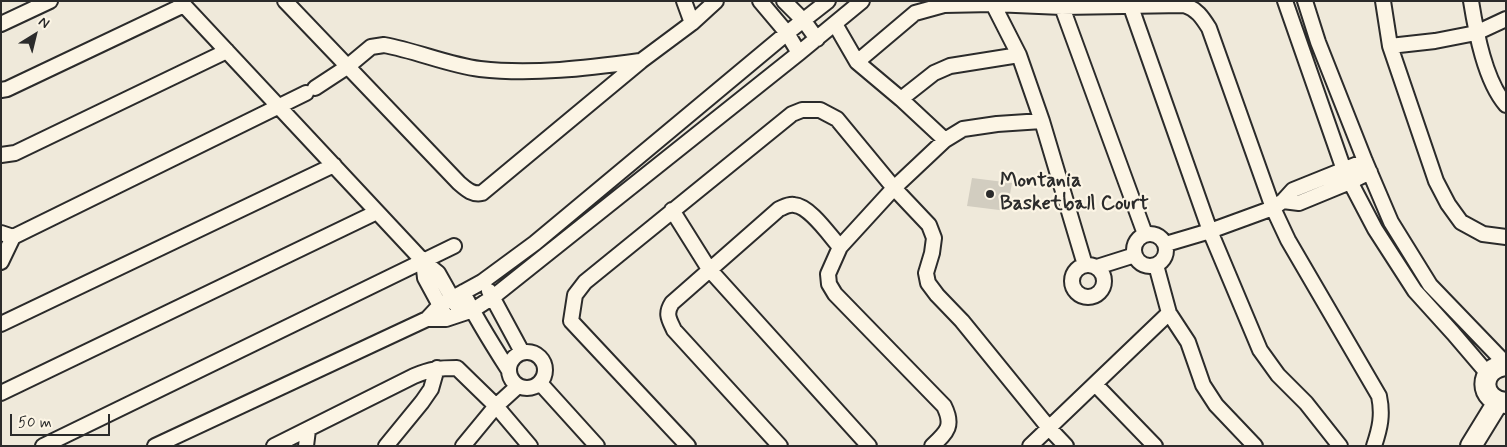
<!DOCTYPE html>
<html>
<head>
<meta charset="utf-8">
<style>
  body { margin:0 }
  #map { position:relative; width:1507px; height:447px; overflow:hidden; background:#efe9da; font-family:Mynerve,sans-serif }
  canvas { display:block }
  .frame { position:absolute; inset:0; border:2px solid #2b2b2b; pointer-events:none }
  .north { position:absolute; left:10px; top:10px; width:50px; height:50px; -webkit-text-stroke:4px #fcf5e5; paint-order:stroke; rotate:36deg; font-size:14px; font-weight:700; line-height:20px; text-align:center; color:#2b2b2b }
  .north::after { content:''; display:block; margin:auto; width:18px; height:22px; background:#2b2b2b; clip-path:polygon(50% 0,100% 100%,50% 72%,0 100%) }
  .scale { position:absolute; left:10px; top:414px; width:100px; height:22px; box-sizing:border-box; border:2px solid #2b2b2b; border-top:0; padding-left:6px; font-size:15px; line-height:18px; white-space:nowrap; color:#2b2b2b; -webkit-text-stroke:4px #fcf5e5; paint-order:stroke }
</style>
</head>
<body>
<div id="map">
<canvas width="1507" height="447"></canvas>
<div class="frame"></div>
<div class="north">N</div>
<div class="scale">50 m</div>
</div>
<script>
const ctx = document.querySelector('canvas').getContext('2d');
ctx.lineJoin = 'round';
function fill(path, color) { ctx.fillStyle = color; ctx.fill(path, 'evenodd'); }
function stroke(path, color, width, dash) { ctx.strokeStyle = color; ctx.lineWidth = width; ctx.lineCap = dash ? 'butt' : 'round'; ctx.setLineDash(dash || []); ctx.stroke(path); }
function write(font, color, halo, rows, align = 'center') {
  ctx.font = font + ' Mynerve,sans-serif'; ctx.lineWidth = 4.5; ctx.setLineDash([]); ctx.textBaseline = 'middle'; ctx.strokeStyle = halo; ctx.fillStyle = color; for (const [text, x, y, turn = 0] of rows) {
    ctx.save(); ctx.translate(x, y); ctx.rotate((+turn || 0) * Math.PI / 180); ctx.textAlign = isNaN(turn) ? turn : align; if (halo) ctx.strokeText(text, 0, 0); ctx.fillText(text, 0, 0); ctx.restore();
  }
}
fill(new Path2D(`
  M972,178L1012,183L1007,211L967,206Z`), '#d2cdc0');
const street = new Path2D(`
  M180,1L423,261L438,273L456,305
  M285,1L459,183C466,189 472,195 482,193L641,61L692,23
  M684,1L692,23L716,1
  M760,1L787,33L799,53
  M784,1L804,21L817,39
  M1285,1L1344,170L1375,229L1415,291L1453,333L1488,374
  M1305,1L1318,42L1365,161L1391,222L1430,285L1506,364
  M1383,1L1390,46L1436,181L1448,204L1461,222L1483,234L1506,237
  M1471,1C1476,32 1485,81 1506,105
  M993,4L1019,55L1042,121L1085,265
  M1062,7L1145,234
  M1131,7L1210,231L1260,350L1278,375L1306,403L1340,446
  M1,24L50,1
  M835,24L857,62L901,99L945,140
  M1390,46L1435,41L1476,33L1506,19
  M857,62L915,13L944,5L993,4L1062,7L1184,5C1197,9 1202,17 1209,28L1273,208L1288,240L1379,396C1383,415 1380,428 1374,446
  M315,88L347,67L371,47L384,45C417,51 448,65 480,69C533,75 587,68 640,61
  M1,90L7,89L184,5
  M901,99L934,73L950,66L1019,55
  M1,155L15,153L227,51
  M1283,201L1299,203L1350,182L1370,172
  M672,210L709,269L869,446
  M1,233L13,237L306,93
  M1134 250a16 16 0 1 1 32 0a16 16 0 1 1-32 0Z
  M1166,244L1210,231L1273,208L1283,201L1293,190L1365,161
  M423,261L425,278L444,313
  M1,262L13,237
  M1072 281a16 16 0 1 1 32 0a16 16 0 1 1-32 0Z
  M1156,265L1169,313L1188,342L1203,385L1216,405L1255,446
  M1097,267L1135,255
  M489,291L522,352
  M463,292C476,319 492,344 508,369
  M427,319L440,305L482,282L535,243L787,33L828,1
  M1,324L334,165
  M509 370a18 18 0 1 1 36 0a18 18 0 1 1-36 0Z
  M540,383L597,446
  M1095,384L1155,446
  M1,393L377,212
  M43,446L454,246
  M155,446L427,319H446L473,310L493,297L799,53L862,1
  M274,446L414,376C431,369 439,368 457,368L496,406L530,446
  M306,446L308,430
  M386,446L422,402L431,389L437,368
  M463,446L496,406L518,386
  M688,446L571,321L575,295L585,282L792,114L802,110H820L837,119L894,188L929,225L934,238L932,253L926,273L928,283L937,295L962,321L1049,428L1066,446
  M780,446L674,330C669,319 665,314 672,303L779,209C784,207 789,204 794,205C810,206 830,236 840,247
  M932,446C947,432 954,426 944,406L835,294L829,284L828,274L840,247L894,188L945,140L963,129L997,124L1042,121
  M1030,446L1169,313`);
const secondary = new Path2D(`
  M1506,365C1478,368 1479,401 1506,403
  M1471,446L1498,402`);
stroke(street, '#2b2b2b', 18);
stroke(secondary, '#2b2b2b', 24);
stroke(street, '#fcf5e5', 14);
stroke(secondary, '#fcf5e5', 20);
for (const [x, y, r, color] of [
  [990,194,5,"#2b2b2b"]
]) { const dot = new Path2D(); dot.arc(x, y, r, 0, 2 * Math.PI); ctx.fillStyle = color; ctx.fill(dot); stroke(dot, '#fcf5e5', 2); }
write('bold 20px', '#2b2b2b', '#fcf5e5', [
  ["Montania",1000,182],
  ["Basketball Court",1000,205]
], 'left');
</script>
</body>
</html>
